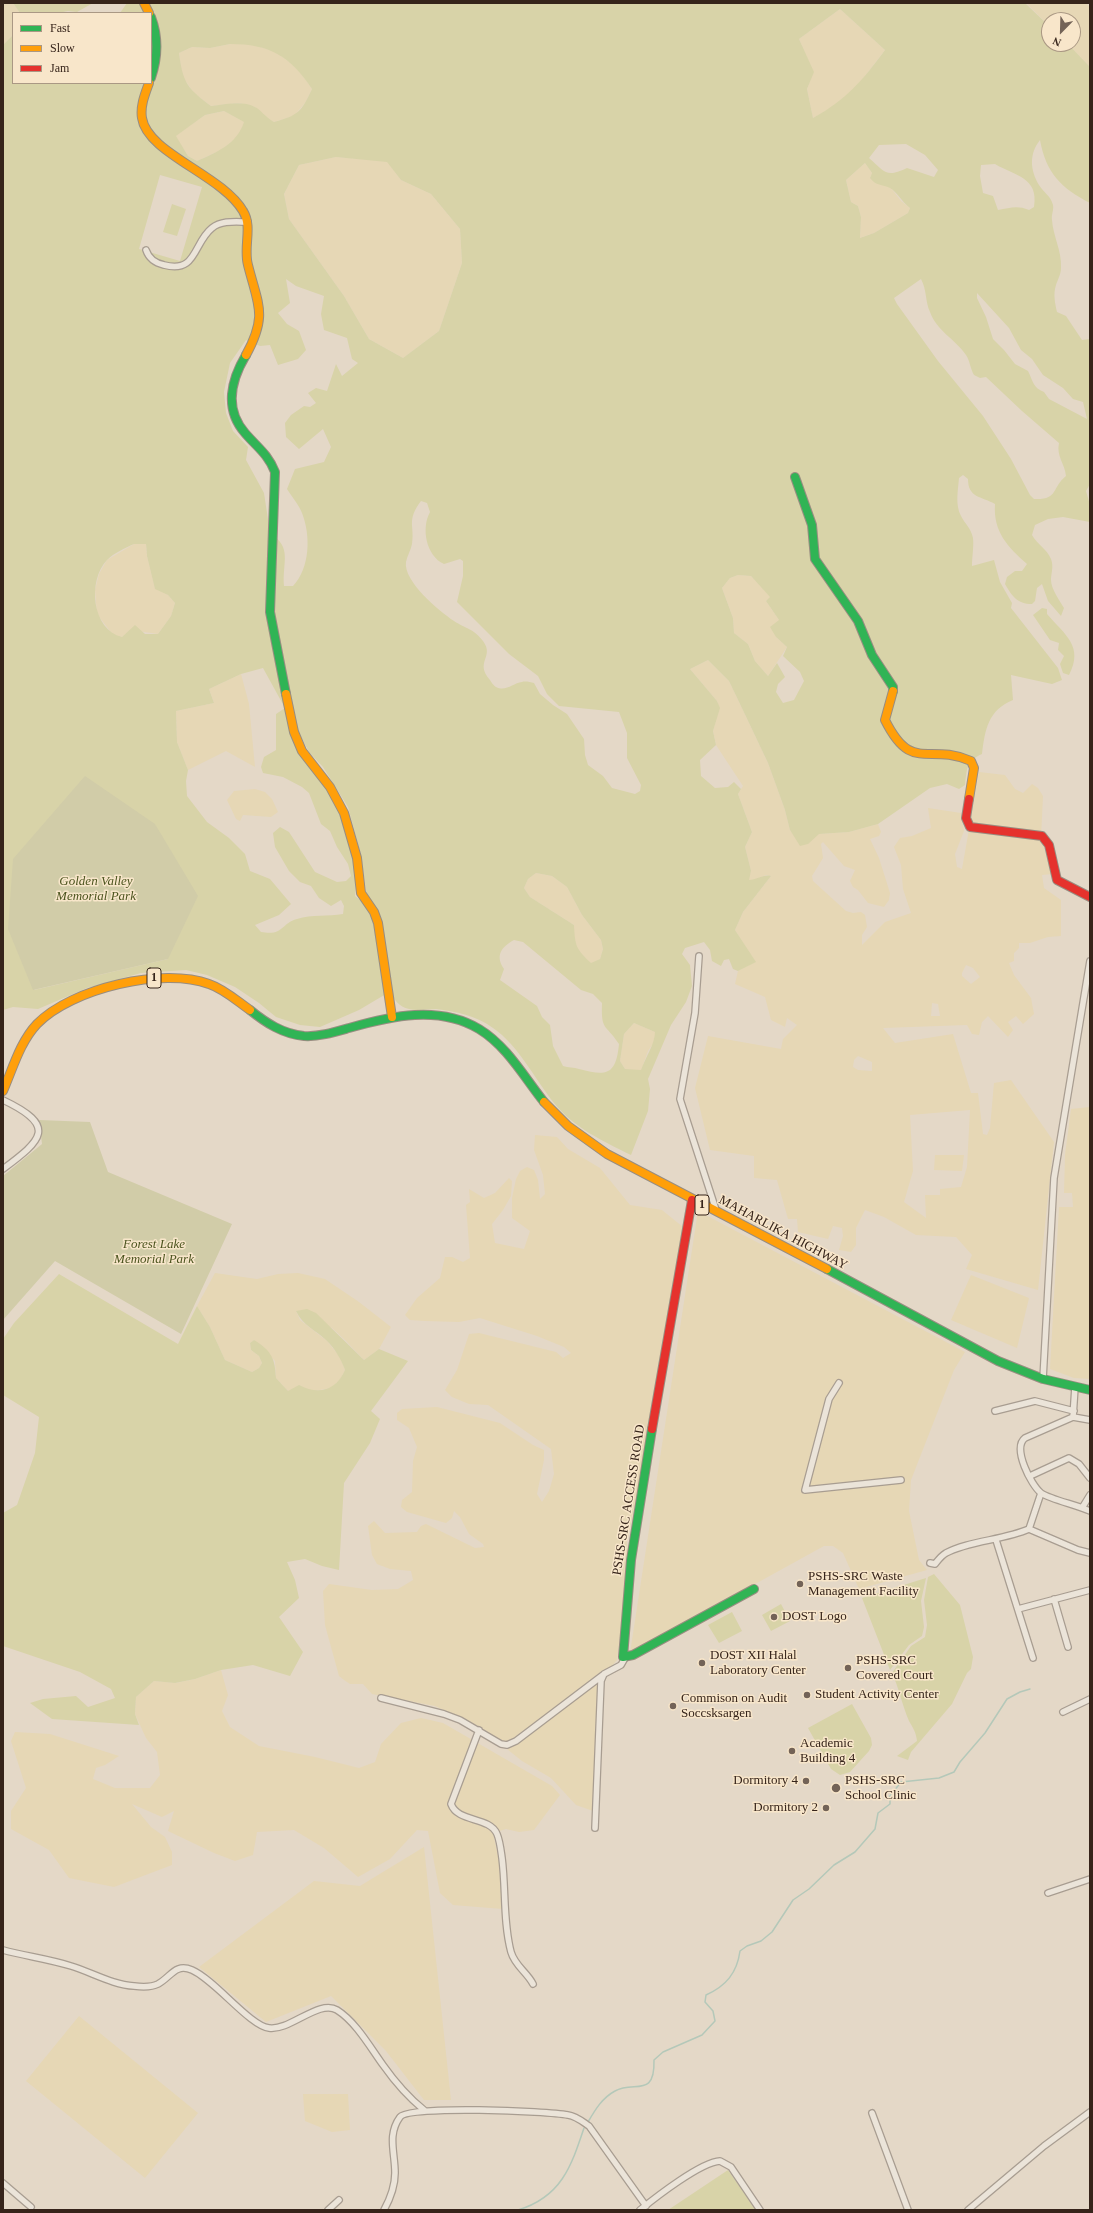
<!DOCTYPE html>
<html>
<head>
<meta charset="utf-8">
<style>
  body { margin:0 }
  #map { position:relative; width:1093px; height:2213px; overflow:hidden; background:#e4d8c7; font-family:"Times New Roman",serif }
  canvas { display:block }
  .frame { position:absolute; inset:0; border:4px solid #36241a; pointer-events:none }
  .legend { position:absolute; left:12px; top:12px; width:140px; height:72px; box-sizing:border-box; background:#f8e6ca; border:1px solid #aa9884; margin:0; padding:5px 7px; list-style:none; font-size:12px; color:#36241a }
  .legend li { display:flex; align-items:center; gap:8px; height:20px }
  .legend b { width:20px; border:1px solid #aa9884 }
  .north { position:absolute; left:1041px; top:12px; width:40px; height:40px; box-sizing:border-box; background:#f8e6ca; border:1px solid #aa9884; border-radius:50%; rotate:203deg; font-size:11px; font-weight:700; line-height:16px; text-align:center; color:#36241a }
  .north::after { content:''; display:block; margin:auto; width:14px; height:18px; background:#736357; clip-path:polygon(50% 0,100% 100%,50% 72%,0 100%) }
</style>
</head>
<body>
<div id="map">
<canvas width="1093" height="2213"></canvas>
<div class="frame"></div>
<ul class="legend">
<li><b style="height:5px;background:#30b455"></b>Fast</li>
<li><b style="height:5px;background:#ff9f0a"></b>Slow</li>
<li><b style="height:5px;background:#e5322d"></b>Jam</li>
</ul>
<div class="north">N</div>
</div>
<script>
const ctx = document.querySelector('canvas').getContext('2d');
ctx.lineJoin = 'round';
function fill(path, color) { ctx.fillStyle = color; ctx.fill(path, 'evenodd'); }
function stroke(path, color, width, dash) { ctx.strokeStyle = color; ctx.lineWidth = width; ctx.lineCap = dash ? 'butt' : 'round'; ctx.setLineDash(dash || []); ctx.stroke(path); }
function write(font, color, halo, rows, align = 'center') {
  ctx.font = font + ' "Times New Roman",serif'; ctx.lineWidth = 3; ctx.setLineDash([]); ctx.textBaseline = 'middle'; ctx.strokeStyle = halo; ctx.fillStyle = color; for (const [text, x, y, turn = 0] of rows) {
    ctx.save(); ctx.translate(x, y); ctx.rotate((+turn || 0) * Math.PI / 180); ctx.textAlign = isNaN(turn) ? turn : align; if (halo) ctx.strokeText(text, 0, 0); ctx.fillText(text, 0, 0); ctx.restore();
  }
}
fill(new Path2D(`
  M3,3H13L20,13H13V35L3,45Z
  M1026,3H1086L1090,7V67L1068,44H1073V20H1049V26Z
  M840,9L885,50L855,89L833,107L813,118L807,89L813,72L799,39Z
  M230,44H251L277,52L299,70L312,89L305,103L294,116L274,122L264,117L255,107L239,103L211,106L194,93L182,76L179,53L192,47L210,48Z
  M224,111L245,122L239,136L221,150L197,161L188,156L175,136L205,115Z
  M336,157L387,161L401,180L431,194L460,229L462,263L439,331L403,358L369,339L344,296L289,219L284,194L299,165Z
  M865,163L872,173L870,178L891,188L901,201L910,208L908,213L874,233L860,238L861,217L858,206L851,202L846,180Z
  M134,544H146L147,556L155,588L168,595L175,603L171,616L158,634L131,630L122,637L113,635L97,614L95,590L99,574L107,560Z
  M738,575L751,576L771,597L766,601L779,620L776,637L787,647L768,676L755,661L748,644L734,633L733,618L722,588L730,578Z
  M708,660L729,681L740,704L768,763L785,810L790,830L797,839L819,834L849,832L878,824L881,832L879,836L870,839L879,858L890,893L889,900L884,907L868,903L858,890L853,887L850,881L855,870L844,866L823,842L821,844L823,858L812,876L813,881L846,911L853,913L861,912L865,915L867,927L862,935V945L885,922L911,913L903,889L901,865L894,847L900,838L912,836L931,828L928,808L961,813L964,831L955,854L957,867L962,869L979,772L1005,775L1015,789L1023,793L1032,784L1038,788L1043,796L1041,838L1052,874L1042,875L1044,888L1061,900V936L1048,937L1030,943H1019V948L1014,953V961L1009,963L1014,975L1031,998L1034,1014L1023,1024L1016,1016L1008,1022L1013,1030L1008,1037L988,1016L982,1022L979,1035L972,1034L967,1025L883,1028L895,1043L953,1034L971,1093H978L983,1134L987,1135L990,1128L994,1083L1011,1080L1054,1142L1038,1290L966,1269L972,1255L956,1237L916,1235L884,1217L865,1210L856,1228V1245L851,1252L839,1250L843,1236L842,1228L833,1226L828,1239L798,1232L797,1219H788L777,1180L754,1178V1156L710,1150L695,1088L708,1036L781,1049L783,1039L797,1025L787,1018L785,1027L771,1020L765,997L735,984L738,971L755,962L735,930L743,912L771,876L766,875L755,880H748L751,871L745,847L752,832L738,794L743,786L716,745L713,731L719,708L717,701L690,669ZM966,965L973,968L980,977L971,984L962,976V973ZM932,1003L938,1004L940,1016H931ZM858,1056L872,1062V1071L858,1070L853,1067L854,1060ZM970,1110L967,1167L961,1187L940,1189V1195H925L926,1218L904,1202L913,1171L910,1115Z
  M241,674L249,704L255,767L226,751L188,770L177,742L176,711L214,703L209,689Z
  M255,789L265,792L272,799L278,812L271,817L243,815L240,821L236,819L227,800L234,791Z
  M536,873L552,876L567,887L582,915L601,940L603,949L600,959L591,964L578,951L574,942V925L530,897L524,888L528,879Z
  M634,1023L655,1032V1041L648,1051L641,1071L625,1069L620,1061L624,1034Z
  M1090,1107V1379L1074,1378L1050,1369L1059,1207H1073L1072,1193H1064L1065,1155L1071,1109Z
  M535,1135L557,1137L568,1149L600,1168L630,1205L662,1210L683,1227L638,1490L627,1542L629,1563L617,1660L599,1681L596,1812L576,1805L551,1778L522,1761L478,1726L435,1706L372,1694L363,1684H350L344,1680L339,1676L325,1625L323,1591L329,1584L372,1590L398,1589L413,1580L411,1571L390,1569L377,1564L372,1555L368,1526L374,1521L385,1533L417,1532L421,1526L426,1524L475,1548L484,1547L483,1544L469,1534L460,1517L454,1511L452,1518L446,1523L407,1512L401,1507L402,1500L412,1492L413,1461L417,1447L409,1428L397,1420V1413L402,1409L437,1407L500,1423L533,1445L544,1450V1460L537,1494L542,1502L549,1491L554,1474L551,1449L488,1405L469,1404L452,1397L445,1390L457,1370L469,1334L479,1333L556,1352L563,1358L571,1353L564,1347L537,1336L480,1318L459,1322L425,1321L410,1320L405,1315L417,1298L440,1278L445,1257H452L463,1262L470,1258L466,1205L470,1202L469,1189L484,1198L495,1193L509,1178L512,1181L511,1196L503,1210L492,1224L495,1243L524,1249L530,1231L512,1218V1198L516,1179L520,1171L527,1167L534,1170L538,1180L540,1199L545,1194L543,1175L534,1150Z
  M935,1155H964L962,1171L934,1170Z
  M698,1211L965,1352L954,1370L911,1480L909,1511L919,1560L927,1570L859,1589L843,1553L833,1546H824L630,1653Z
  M215,1273L257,1279L278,1274L298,1273L325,1279L359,1302L391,1327L379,1349L364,1360L345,1340L332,1328L296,1311L300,1320L327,1341L340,1357L345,1370L340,1380L331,1388L320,1390L288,1391L276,1378L275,1361L254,1340L250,1343L251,1350L259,1356L262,1363L259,1368L252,1372L225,1360L210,1327L197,1306Z
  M971,1275L1029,1298L1017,1348L951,1320Z
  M221,1670L228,1695L222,1711L230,1727L259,1746L315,1757L359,1768L375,1762L381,1744L401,1723L421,1718L443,1723L552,1786L560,1795L534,1830L519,1832L506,1829L493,1833L500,1865L503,1909L453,1905L440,1893L428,1831L417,1830L390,1859L358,1877L324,1848L294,1830L257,1832L253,1855L235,1861L214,1853L168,1831L174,1811L162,1817L132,1804L151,1827L165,1837L172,1852V1865L114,1887L69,1878L49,1850L11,1829V1811L26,1788L11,1741L15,1732L50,1734L119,1756L105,1765L96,1768L93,1779L115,1788H150L160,1775L157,1752L146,1738L135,1714L136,1697L154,1681L176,1683L195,1679Z
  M424,1847L451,2100H424L386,2051L331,1996L266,2022L199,1967L314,1881L360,1886Z
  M79,2016L198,2113L145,2178L26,2081Z
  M303,2094H348L350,2130L332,2132L305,2121Z`), '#e6d7b5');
fill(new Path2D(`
  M13,3H93L77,12L68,11L58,13H20Z
  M127,3H1025L1049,26V44H1068L1090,67V203C1061,188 1046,173 1040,140C1029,154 1030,170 1039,185C1044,193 1051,196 1053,205C1054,210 1051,215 1052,220C1053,236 1062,251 1061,268C1061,274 1058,279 1056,285C1053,294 1055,303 1057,312L1066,316L1082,340L1090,339V484L1086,491L1090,505V522L1063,517L1048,519L1035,525L1032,535C1037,544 1047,549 1051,559C1054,567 1051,573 1051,580C1051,589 1060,601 1064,608L1061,616L1048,601L1042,584L1037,588L1035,601L1032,604C1017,604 1012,596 1005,584L1007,577L1015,571H1022L1027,564C1008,547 993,532 995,504C981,496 968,498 968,479L963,475L959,478C958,490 955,505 961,516C965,524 971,528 973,538C974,546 972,557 972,566L994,560L1000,582L1012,603L1011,608L1058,668L1062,680L1052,684L1011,675L1013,700C988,710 985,730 982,754C966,761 967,769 965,785L959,789L947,784L930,788L878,824L849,832L819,834L808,844L800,846L790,830L785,810L768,763L740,704L729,681L708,660L690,669L717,701L720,708L713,731L716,745L700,760L701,776L715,788L728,787L734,782L741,789L738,794L752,832L745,847L751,871L749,880C757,880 763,874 771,876L743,912L735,930L756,962L738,971L733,969L729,959L724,960L721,966L712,961L710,950L704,942L685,948L682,954L690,965L692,986L686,1002L671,1025L648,1079L650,1089L648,1111L631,1155C603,1141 574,1128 554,1103C534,1078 519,1046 493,1028C477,1016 455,1011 436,1009C427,1009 417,1011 409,1009C399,1007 393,999 391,991L359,1010L320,1027L300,1025L276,1017L259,1003L235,987L207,975L186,970L141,973L87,988L38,1009L13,1007L3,1010V45L13,35V83H151V13H120ZM840,9L885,50C863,80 846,100 813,118L807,89L814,72L799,39ZM230,44C270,44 290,56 312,89C301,112 299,115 274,122C265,117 260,109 255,107C242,100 224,105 211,106C187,88 183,83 179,53L192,47L210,48ZM224,111L244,122C237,144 217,152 197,161L188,156L176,136L205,115ZM906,144L925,155L938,170L934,177L907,168C886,178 885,172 869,158L879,145ZM336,157L387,162L401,180L431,194L460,229L462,263L439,331L403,358L369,339L344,296L289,219L284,194L299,165ZM865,163L872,173L870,178C876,186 882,184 890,188C896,191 903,203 910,208L908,213L874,233L860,238L861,217L858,206L851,202L846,180ZM995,164C1015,176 1039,177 1034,207L1029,210C1017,205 1010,208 998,210L993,196L983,193L980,176L981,165ZM160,175L202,187L180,261L139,249ZM286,279L296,286L324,296L321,314L324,330L347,338L352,359L358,363L342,376L336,364L327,391L316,388L308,393L316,403L310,407L304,406L291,415L285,423L286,437L299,449L323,429L331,447L324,462L295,469L287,489C292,497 299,505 302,513C311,536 310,568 293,586H284C282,562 293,548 270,533L264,493L246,460L248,447L233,431L226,413L224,392L230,363L246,340L260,346L270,345L278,365L298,359L306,350L299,331L287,324L278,313L290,303ZM921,279C927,290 925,301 930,312C937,331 955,339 966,355C970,361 970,368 974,375L980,378L986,377L1022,411L1059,443C1056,456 1065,464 1066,476C1051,488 1059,500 1034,499L1030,495L1011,459L983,416L938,361L897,304L894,298ZM977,293L1009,328L1021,350L1032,359L1043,375L1063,388L1073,399L1083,402L1087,419L1049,399L1044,392C1033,388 1033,381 1028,371L1015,364L1004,350L993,339L986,317L977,298ZM421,501L427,503L430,512C421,528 426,556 444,564L460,559L463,561V576L457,602L509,654L538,676L547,694L559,706L619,712L627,733V758L641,785L640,791L635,794L612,788L603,776L588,765L585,755L584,739L567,714L553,705L540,694L534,683C530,682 525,681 522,682C513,683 506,692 496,687C494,686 491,682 490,680C474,662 495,657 483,641C473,628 466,629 454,621C439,611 403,581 406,562C407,556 411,550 412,544C415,525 406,521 421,501ZM134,544H146L147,556L155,589L168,595L175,603L171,616L158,634H145L135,625L122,637C92,630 87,581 107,560C114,553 125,548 134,544ZM738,575L751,576L770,597L766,601L779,620L770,627L776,637L787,647L783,656L800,672L804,681L794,700L783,703L776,692L778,684L785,677L777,663L768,676L755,661L748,644L734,633L733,618L722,588L730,578ZM263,668L285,708L276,714V750L264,757L261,767L263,773L283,777L302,787L309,793L321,824L330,831L337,847L348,864L351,876L346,881L337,882L315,872L289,832L280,827L273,833L275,847L289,871L300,882L311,886L319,898L331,906L341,900L344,906L343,914C328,917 312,914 297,919C280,924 284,936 261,932L255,925L279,915L291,904L270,879L250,871L245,854L229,838L207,822L187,796L186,781L188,770L177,742L176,711L214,703L209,689L241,674ZM297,729L309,752L323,767L348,807L361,855L367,897L361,901L355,896L357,872L341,812L334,798L303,759ZM155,824L168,959L34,990ZM536,873L552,876L567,887L582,915L601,940L603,949L600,959L591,963C576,949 575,946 574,925L530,897L524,888L528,879ZM514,940L523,942L581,990L593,994L602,1003C601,1031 605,1023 619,1044C616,1076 606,1076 579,1069C574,1067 568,1068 563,1066L553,1046L550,1025L542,1017L537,1006L500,980L504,969C495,956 501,947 514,940ZM634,1023L655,1032C655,1044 645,1058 641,1070L625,1069L620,1061L624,1034Z
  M172,204L186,209L177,236L163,232Z
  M1042,608L1047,609V614C1065,635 1084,646 1069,675L1063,673L1060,664L1064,656L1058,650L1059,643L1050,640L1033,615Z
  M59,1274L178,1344L197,1306L210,1327L225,1360L252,1372L259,1368L262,1363L259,1356L251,1350L250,1343L254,1340C272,1351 275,1359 276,1378L288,1391L299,1385C318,1395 336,1391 345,1370C341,1359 335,1349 327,1341C316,1330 303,1326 296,1311L307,1309L316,1313L364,1360L379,1349L408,1361L371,1411L380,1419L370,1443L344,1483L339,1570L322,1566L305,1559L287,1562L295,1580L299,1598L279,1617L303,1652L290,1676L253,1665L221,1670L195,1679L175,1683L154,1681L136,1697L135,1714L139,1725L52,1719L30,1703L43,1699L76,1696L88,1707L115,1698L111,1689L80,1672L3,1646V1513L17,1505L35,1453L39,1417L3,1395V1339L14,1323Z
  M934,1574L960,1605L973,1657L971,1669L967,1673L952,1704L911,1752L908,1760L897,1756L917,1741C916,1732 913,1728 909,1721C902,1705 899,1688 892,1673L911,1646L925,1637L927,1625L924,1600L928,1577Z
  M926,1578L921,1601L924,1627L922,1636L909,1645L890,1670L862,1598Z
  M781,1604L790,1621L771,1631L762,1615Z
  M732,1612L742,1631L719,1643L708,1625Z
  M852,1704L871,1738L872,1745L869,1751L850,1772L840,1775L831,1769L808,1728Z
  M728,2170L756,2210H668Z`), '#d8d3a8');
fill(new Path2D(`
  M85,776L155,824L198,896L168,959L33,990L8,929L13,859Z
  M39,1120L90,1122L108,1172L232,1224L181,1334L55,1261L3,1320V1176L42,1144Z`), '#d1cca8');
stroke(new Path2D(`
  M588,2122C595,2110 602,2098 615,2091C634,2080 655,2099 654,2060L663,2052L702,2035L715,2021L713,2011L705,2002L706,1995C726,1986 737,1973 740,1951L747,1946L761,1941L772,1932L793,1900L809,1889L834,1865L855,1852L875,1829L878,1813L890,1804V1796L901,1782L939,1778L954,1772L960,1762L985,1733L1007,1699L1020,1692L1030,1689
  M518,2210C561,2197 571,2167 584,2128`), '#b4c8b9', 1.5);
const street = new Path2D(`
  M146,250C149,259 155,263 164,265C197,274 193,243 212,228C222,220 236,222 248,222
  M699,956L695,1013L680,1099L716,1210
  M3,1100C58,1126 42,1140 3,1169
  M1043,1379L1054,1178L1090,961
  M839,1383L829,1399L805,1490L901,1480
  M1075,1387L1073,1417L1025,1438C1012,1448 1031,1485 1041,1493C1050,1499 1072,1504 1082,1508L1090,1495
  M995,1411L1035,1401L1074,1411
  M1073,1417L1090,1420
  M1030,1476L1069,1458L1079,1464L1090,1478
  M1041,1493L1029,1529L1078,1550L1090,1553
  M1082,1508L1090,1511
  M996,1540L1033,1658
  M930,1563L935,1564C939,1559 941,1556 946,1553C968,1541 1004,1540 1029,1529
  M1054,1599L1068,1647
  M1018,1609L1090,1590
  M381,1698L444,1714L460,1720L501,1744L507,1745L516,1741L603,1675
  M1063,1712L1090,1699
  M479,1730L451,1804C458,1823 489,1816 497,1834C500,1841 501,1851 502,1858C506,1889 503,1922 511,1952C515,1966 527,1972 533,1984
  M595,1828L601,1681L604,1674L621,1665L625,1658
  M1048,1893L1090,1879
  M3,1950C25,1956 49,1959 71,1966C91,1972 113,1985 134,1986C142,1987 152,1987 158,1984C171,1977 175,1963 192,1970C215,1980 250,2026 269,2028C290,2031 319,1999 337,2010C356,2022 370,2047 383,2065C395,2082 408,2097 424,2110
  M872,2113L908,2210
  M3,2183L31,2207
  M328,2210L339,2200
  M384,2210C390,2199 395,2186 395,2173C395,2152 387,2135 400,2117C408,2105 548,2111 568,2115C576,2116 583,2122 589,2126L646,2206
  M640,2210C656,2197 701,2162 720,2161L731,2167L760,2210
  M968,2210L1044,2146L1090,2112`);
const fast = new Path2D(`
  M151,17C159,38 158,57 151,78
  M246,355C231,380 224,409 245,433C257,447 268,454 275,472L270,612L286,694
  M795,477L812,525L815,559L858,621L872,655L893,687V691
  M250,1010C266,1023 283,1034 304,1036C319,1037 335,1032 349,1028C391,1016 439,1005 479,1029C507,1046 524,1077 544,1102
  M827,1269L998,1361L1043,1379L1090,1390
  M652,1429L631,1560L623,1657L633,1655L754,1589`);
const slow = new Path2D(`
  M144,3L149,13
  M149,83C145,94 140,106 142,118C147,153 222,175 243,211C253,227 243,247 248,265C258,305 268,315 246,355
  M893,691L885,720C912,774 927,742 971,761L974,768L969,799
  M286,694L294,732L302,751L330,787L344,813L357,858L361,893L374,912L378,923L392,1017
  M3,1091C13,1068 20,1042 37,1024C72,988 163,967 209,984C224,989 237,1001 250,1010
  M544,1102L568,1126L607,1154L827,1269`);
const jam = new Path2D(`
  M969,799L966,818L970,827L1042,836L1049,845L1057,880L1090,897
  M652,1429L692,1200`);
stroke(street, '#a89d91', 8);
stroke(fast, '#988d81', 10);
stroke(slow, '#988d81', 10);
stroke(jam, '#988d81', 10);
stroke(street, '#ebe4d9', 5.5);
stroke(fast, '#30b455', 8);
stroke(slow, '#ff9f0a', 8);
stroke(jam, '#e5322d', 8);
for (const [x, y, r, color] of [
  [800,1584,4,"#736357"],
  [774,1617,4,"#736357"],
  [702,1663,4,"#736357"],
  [848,1668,4,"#736357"],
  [807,1695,4,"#736357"],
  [673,1706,4,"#736357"],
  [792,1751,4,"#736357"],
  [806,1781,4,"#736357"],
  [836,1788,5,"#736357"],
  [826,1808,4,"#736357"]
]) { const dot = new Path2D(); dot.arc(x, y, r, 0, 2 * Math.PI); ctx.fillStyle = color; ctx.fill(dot); stroke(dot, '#f8e6ca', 1.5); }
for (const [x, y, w] of [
  [154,978,14],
  [702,1205,14]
]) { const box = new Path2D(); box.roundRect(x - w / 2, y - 10, w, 20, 3); ctx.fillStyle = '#f8e6ca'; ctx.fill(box); stroke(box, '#36241a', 1); }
write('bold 12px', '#36241a', null, [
  ["1",154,978],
  ["1",702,1205]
]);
write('italic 13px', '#4c541f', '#f8e6ca', [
  ["Golden Valley",96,882],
  ["Memorial Park",96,897],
  ["Forest Lake",154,1245],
  ["Memorial Park",154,1260]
]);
write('13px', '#36241a', '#f8e6ca', [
  ["MAHARLIKA HIGHWAY",783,1233,28],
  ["PSHS-SRC ACCESS ROAD",629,1500,-81]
]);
write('13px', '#36241a', '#f8e6ca', [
  ["PSHS-SRC Waste",808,1577],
  ["Management Facility",808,1592],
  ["DOST Logo",782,1617],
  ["DOST XII Halal",710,1656],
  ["Laboratory Center",710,1671],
  ["PSHS-SRC",856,1661],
  ["Covered Court",856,1676],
  ["Student Activity Center",815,1695],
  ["Commison on Audit",681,1699],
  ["Soccsksargen",681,1714],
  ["Academic",800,1744],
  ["Building 4",800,1759],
  ["Dormitory 4",798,1781,"right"],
  ["PSHS-SRC",845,1781],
  ["School Clinic",845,1796],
  ["Dormitory 2",818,1808,"right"]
], 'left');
</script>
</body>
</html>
